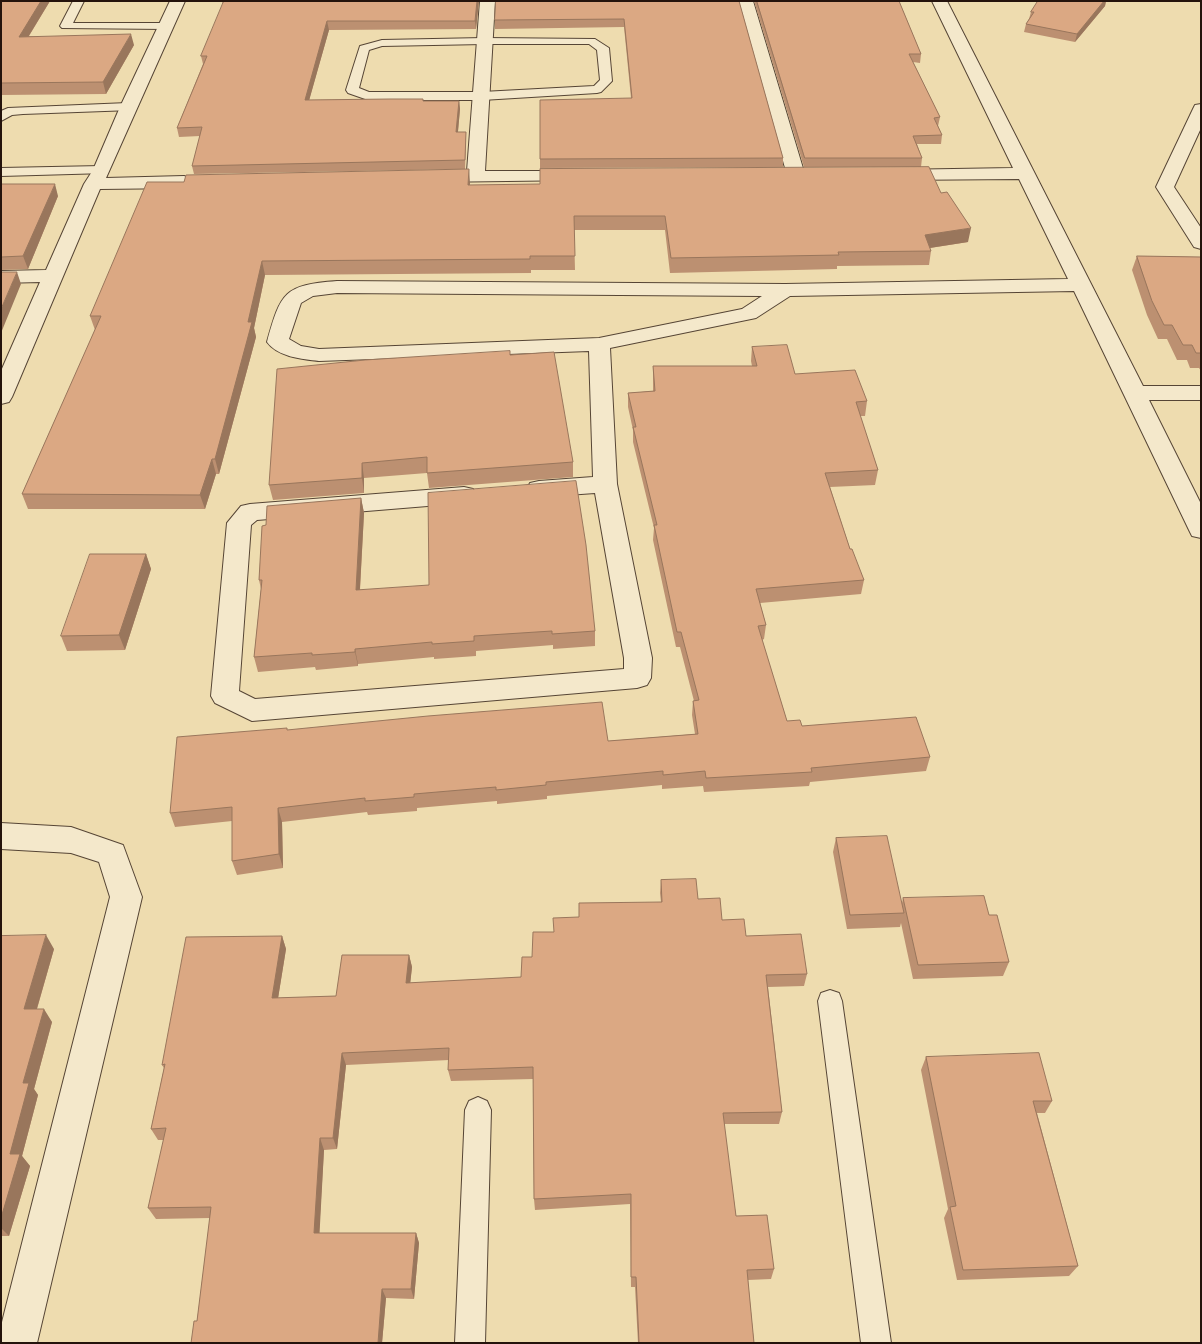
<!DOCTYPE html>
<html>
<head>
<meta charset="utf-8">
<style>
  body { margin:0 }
  #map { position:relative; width:1202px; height:1344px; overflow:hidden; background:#eedcaf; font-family:Vollkorn,serif }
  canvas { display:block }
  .frame { position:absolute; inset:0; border:2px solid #24130c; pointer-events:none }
</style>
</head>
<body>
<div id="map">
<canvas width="1202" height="1344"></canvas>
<div class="frame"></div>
</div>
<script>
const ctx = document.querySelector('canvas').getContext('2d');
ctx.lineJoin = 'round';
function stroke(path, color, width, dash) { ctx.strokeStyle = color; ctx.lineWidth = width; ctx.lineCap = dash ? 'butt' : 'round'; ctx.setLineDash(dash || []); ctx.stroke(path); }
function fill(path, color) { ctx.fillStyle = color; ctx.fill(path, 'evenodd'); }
const lane = new Path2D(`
  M73,1H84L73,23H165L171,26L165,29L62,28L60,26Z
  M484,38L595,39L609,48L612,81L601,92L597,93L482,100H368L348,93L346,90L360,46L382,40ZM484,44H589L597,50L600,80L594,86L482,92H369L359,88L369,50L382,46Z
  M128,103L134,107L132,110L23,114L12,115L1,121V111L8,108Z
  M102,166L109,170L107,173L1,176V168Z
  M830,990L839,993L842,1001L891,1343H861L818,1001L821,993Z
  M478,1097L487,1101L491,1110L485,1343H455L465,1110L469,1101Z`);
const street = new Path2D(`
  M170,1H185L106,178L184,176L190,178L193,182L190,186L184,188L100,189L12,397L9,402L1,404V371L40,282L1,283V271L46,270L84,184L93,170L120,107Z
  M480,1H495L485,171H576L582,172L585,176L582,180L432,182L426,181L423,177L426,173L467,171Z
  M738,1H753L805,175L802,179L796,180L790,179L787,175Z
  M932,1H947L1143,386H1201V400H1149L1201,504V538L1192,536L1189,530L1074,291L790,296L756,318L610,348L617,484L652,658L651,678L647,685L637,688L252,721L215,703L211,696L227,523L241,506L250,504L464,487L473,489L476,495L473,501L464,503L257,520L251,525L239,691L255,699L624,669V658L595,493L539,497L530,495L527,489L530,483L539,481L593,477L589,351L319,361C302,359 278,357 267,342C281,292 284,285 337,281L785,284L1068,279L1019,179L894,180L888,179L885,175L888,171L894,170L1013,168ZM337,293L762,296L742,309L599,338L319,349L301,346L289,339L301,303L313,296Z
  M1201,104V128L1174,187L1201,228V249L1194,247L1156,187L1193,109L1195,105Z
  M1,823L71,827L123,845L142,897L37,1343H1V1326L110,897L99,862L71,853L1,849Z`);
stroke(lane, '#564535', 2);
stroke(street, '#564535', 2);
fill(lane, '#f4e8cb');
fill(street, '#f4e8cb');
fill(new Path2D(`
  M1,1H50L29,36L134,45L106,94L1,95Z
  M222,1H479L476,29L329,30L309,100L423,99V101H459L460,109L458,132H466V141L465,169L194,174L192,166L200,136L179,137L177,128L203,64L201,56L223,4Z
  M739,1L783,158V167L540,168V159L631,98L624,27L495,29V20Z
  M754,1H899L921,54L920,63L913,62L940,117L938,126L942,135L941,144H917L922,158L921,167H804Z
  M1038,1H1106L1105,6L1075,42L1024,32L1026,24L1029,19L1031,12Z
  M1,184L58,196L28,269L1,270Z
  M470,185L941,193L968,242L930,248L931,251L929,265L837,266V269L670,273L665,230H574L575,270H531V273L265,275L254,328L256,337L219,474H216L205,509H28L22,494L95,330L90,316Z
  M1137,256L1201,257V371L1199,368H1190L1187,360H1177L1167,339H1158L1147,315L1132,270Z
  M752,347L795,374L867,401L865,416H860L878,470L875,485L830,487L850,549L864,580L861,594L760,603L766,625L764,639L762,640L787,721L802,726L930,757L926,771L810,782L809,786L704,792L703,786L662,789V785L547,796V799L497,804V801L417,808V811L368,815L367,812L282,822L283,868L237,875L232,861V821L175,827L170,813L287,730L608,741L695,734L692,715L693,701H694L680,647H676L653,540L654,528L633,442V430L628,407V393L653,391V366H752L751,361Z
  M510,355L573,462V477L429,488L427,473L364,478V493L273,500L269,485Z
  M361,498L364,513L360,590L595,631V646L553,649V645L476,651V656L434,659V657L358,664V666L316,670L315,667L258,672L254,657L261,589L259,580L266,525Z
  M146,554L151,569L125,650L67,651L61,636Z
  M836,838L902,903L903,898L989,915L1009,962L1003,976L913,979L901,923L900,927L847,929L833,852Z
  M661,880L698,899L722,920L746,936L807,974L804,986L768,987L782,1112L779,1124H724L736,1216L774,1269L771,1279L748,1280L754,1343H638L635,1287H631L630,1204L535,1210L534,1199L533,1079L451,1081L448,1070L449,1060L346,1065L337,1149L324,1150L319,1233H416L419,1243L414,1299L386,1298L382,1343H191L197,1321L210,1218L156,1219L148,1208L164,1140H158L151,1129L164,1068L162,1065L282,936L286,949L278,998L336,996L409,955L412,967L410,983L521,977L532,957L554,932L579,917L661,902L660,893Z
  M1,936L54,949L37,1009L52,1022L34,1089L38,1095L22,1156L30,1166L9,1236H1Z
  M926,1057L1052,1101L1045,1113H1037L1078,1266L1069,1276L957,1280L944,1218L948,1209L921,1070Z`), '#bc9071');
fill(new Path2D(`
  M41,1H50L22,47L19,37Z
  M477,1H479L476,29L475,21Z
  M1104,1H1106L1105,6L1075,42L1077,34Z
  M327,21L329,30L307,108L305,100Z
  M131,34L134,45L106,94L103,82Z
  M459,101L460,109L457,141L456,132Z
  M469,169L470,183L469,199L468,185Z
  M55,184L58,196L28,269L23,256Z
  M971,228L968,242L923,249L925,235Z
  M262,261L265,275L254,328L256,337L219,474L215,459Z
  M17,272L21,284L1,333V309Z
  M212,459L216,474L205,509L200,495Z
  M362,463L364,478V493L362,478Z
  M361,498L364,513L359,605L356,590Z
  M146,554L151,569L125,650L119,635Z
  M355,649L358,664V666L355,652Z
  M278,808L282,822L283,868L279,854Z
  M46,935L54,949L33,1022L24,1009Z
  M282,936L286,949L276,1011L272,998Z
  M409,955L412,967L409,995L406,983Z
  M44,1009L52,1022L34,1089L38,1095L22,1156L30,1166L9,1236L1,1228V1218L10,1154L23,1083Z
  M342,1053L346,1065L337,1149L333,1138Z
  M320,1138L324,1150L319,1243L314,1233Z
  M416,1233L419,1243L414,1299L411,1289Z
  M382,1289L386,1298L382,1343H378Z`), '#99765c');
const building = new Path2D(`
  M1,1H41L19,37L131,34L103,82L1,83Z
  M224,1H477L475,21H327L305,100L390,99H423V101H459L456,132H466L465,160L192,166L202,127L177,128L207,56H201Z
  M496,1H739L783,158L540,159V100L632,98L624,19L495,20Z
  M757,1H899L921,54H909L940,117L934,118L942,135L913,136L922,158H805Z
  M1038,1H1104L1077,34L1026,24L1034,12H1031Z
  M929,167L941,193L947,192L971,228L925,235L931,251L838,252L839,255L671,258L665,216H574L575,256H530V259L262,261L248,322H252L215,459H212L200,495L22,494L101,316H90L147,182H184L186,175L469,169L468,185L540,184V169Z
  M1,184H55L23,256L1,257Z
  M1137,256L1201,257V353H1196L1192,345H1183L1172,325H1164L1152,301Z
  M1,272H17L1,309Z
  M787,345L795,374L855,370L867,401L856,402L878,470L825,473L850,549H852L864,580L756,589L766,625L758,626L787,721L800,720L802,726L916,717L930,757L811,768L812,772L706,778L705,771L663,775V771L546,782V785L496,790V787L414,794V797L365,801V798L278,808L279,854L232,861V807L170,813L177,737L287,728V730L428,716L602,702L608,741L698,734L693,701L699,700L681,632H677L654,525H657L633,427H636L628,393L655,391L653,366H757L752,347Z
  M510,351V355L554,352L573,462L427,473V457L362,463V478L269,485L277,369L365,360Z
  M576,481L586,545L595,631L552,634V631L474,636V641L432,644V642L355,649V652L312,655V653L254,657L262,580H259L262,526L266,525L267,506L361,498L356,590L429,585L428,493Z
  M90,554H146L119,635L61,636Z
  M887,836L904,913L850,915L836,838Z
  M696,879L698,899L720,898L722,920L744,919L746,936L801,934L807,974L766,975L782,1112L723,1113L736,1216L767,1215L774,1269L747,1270L754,1343H639L636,1277H631V1194L534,1199L533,1067L448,1070L449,1048L342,1053L333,1138H320L314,1233H416L411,1289H382L378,1343H191L194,1321H197L211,1207L148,1208L166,1128L151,1129L165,1064L162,1065L186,937L282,936L272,998L336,996L342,955H409L406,983L521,977L522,957H532L533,932H554L553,918L579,917V903L662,902L661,880Z
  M984,896L989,915H997L1009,962L918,965L903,898Z
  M46,935L24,1009H44L23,1083H29L10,1154H20L1,1218V936Z
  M1039,1053L1052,1101H1033L1078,1266L963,1270L950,1207L956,1206L926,1057Z`);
fill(building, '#dba883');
stroke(building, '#99765c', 1);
</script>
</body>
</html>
